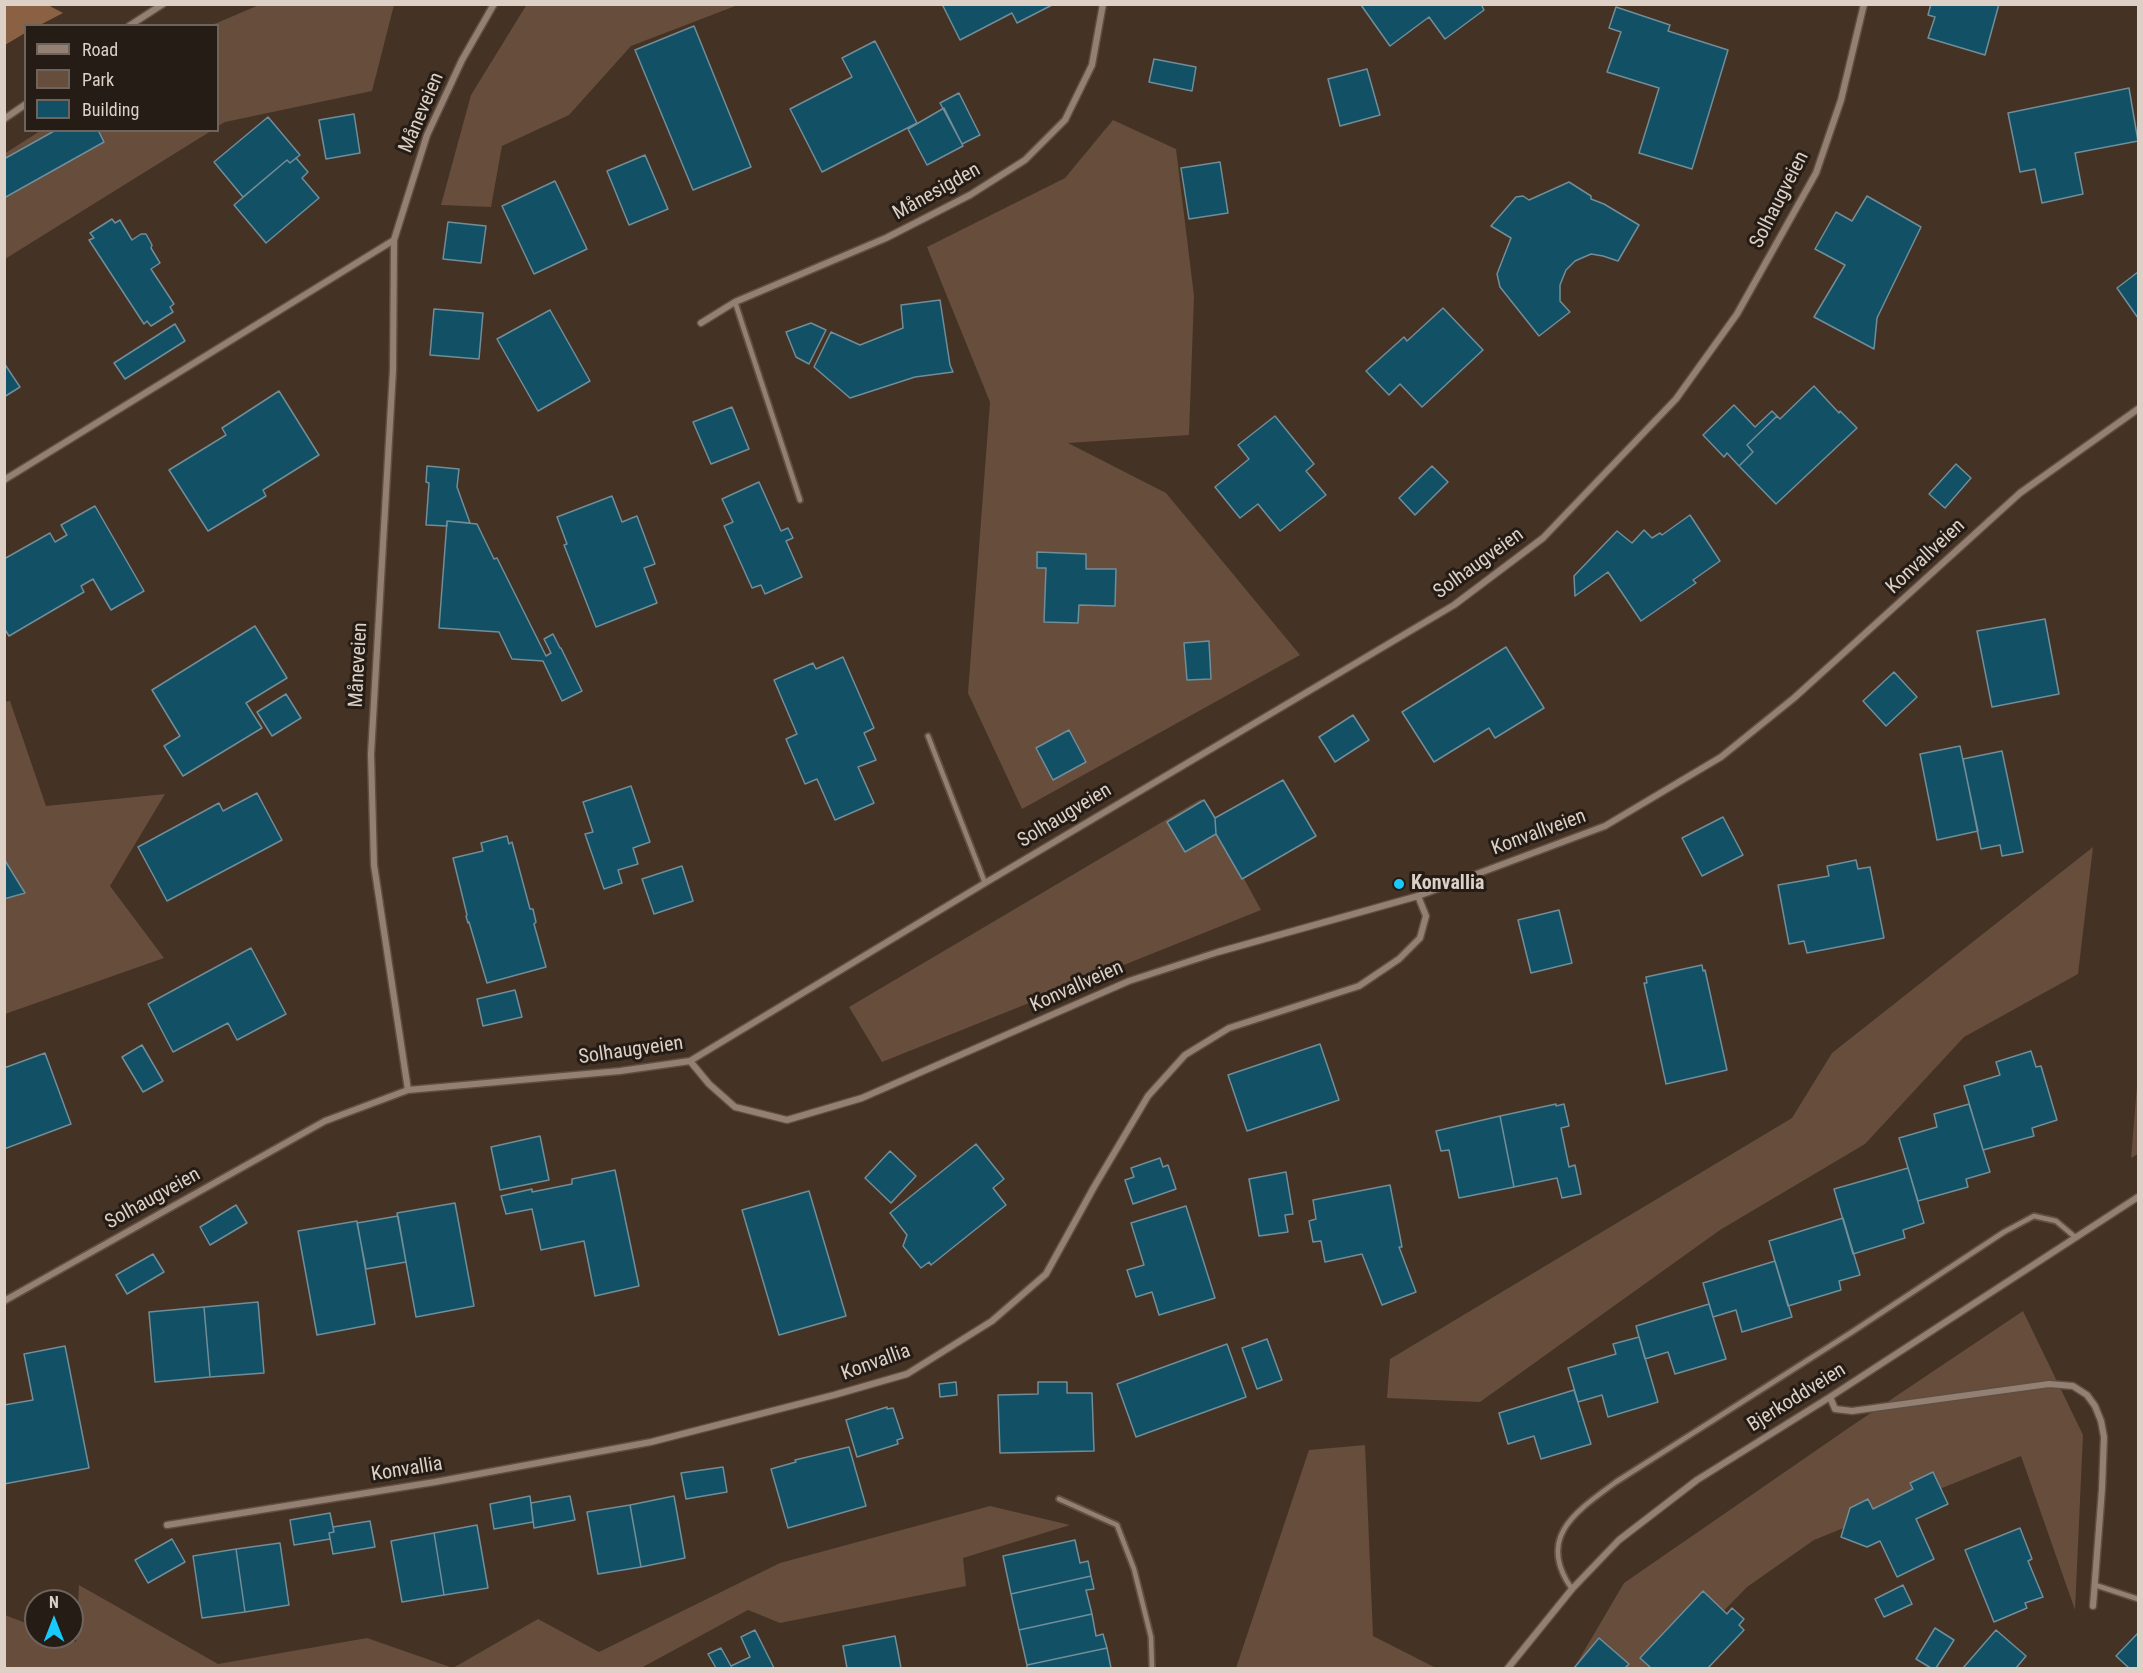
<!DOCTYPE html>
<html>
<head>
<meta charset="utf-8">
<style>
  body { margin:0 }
  #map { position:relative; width:2143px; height:1673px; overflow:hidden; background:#443224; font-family:"Roboto Condensed",sans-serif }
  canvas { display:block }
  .frame { position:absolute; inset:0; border:6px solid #dcd0c7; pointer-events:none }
  .legend { position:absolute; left:24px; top:24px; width:195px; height:108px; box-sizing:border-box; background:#241c15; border:2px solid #6e645c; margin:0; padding:8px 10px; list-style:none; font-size:18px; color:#dcd0c7 }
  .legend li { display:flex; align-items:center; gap:12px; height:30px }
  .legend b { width:30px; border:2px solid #6e645c }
  .north { position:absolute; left:24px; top:1589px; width:60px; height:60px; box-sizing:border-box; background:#241c15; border:2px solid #6e645c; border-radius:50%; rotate:0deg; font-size:16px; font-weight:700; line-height:24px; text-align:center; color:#dcd0c7 }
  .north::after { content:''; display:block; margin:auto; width:21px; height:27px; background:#18cafc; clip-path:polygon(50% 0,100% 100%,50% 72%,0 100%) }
</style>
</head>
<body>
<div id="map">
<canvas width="2143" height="1673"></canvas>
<div class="frame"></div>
<ul class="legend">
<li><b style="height:8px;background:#938073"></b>Road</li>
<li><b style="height:16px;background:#664d3c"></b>Park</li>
<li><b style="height:16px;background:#125065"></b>Building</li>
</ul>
<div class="north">N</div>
</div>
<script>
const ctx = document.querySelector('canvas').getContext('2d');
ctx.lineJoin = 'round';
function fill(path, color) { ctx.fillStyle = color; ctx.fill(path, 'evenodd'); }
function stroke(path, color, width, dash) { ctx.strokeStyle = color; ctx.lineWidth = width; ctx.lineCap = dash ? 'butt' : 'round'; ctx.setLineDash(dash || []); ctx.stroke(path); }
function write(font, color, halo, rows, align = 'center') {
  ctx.font = font + ' "Roboto Condensed",sans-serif'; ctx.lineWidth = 6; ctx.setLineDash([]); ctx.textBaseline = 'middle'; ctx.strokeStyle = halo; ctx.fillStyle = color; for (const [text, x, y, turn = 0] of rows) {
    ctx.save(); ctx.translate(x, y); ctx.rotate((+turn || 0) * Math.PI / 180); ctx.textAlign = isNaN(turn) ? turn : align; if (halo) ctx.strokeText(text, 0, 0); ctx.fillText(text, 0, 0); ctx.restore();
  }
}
fill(new Path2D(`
  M527,4L738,5L631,46L569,115L502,146L491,207L441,205L471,95Z
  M259,5H394L372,91L225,122L218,126V26L212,25Z
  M1113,120L1176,149L1194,296L1189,435L1068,443L1166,493L1300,655L1022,809L968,693L990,402L927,247L1065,178Z
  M40,131H211L5,259L4,154Z
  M10,701L46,806L165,794L110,886L164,958L5,1014L4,702Z
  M1201,799L1261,910L882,1062L849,1007Z
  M2093,847L2078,974L1964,1037L1865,1144L1720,1230L1480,1402L1387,1398L1390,1359L1792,1118L1832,1053Z
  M2138,1074V1154L2131,1158Z
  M2023,1311L2083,1435L2075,1610L2021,1456L1814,1540L1747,1587L1668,1668H1574L1624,1583L1850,1427Z
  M1365,1445L1373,1636L1436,1668H1236L1309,1450Z
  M990,1506L1070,1525L963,1558L966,1586L780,1623L748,1610L641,1668H5V1615L36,1627V1637H61L76,1642L79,1585L218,1664L367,1638L453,1668L538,1619L599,1652L780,1563Z`), '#664d3c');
fill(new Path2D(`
  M5,4L48,5L63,13L40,25L26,26L25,33L5,45Z`), '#8a6143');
const building = new Path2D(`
  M942,4H1054L1017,23L1012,13L960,40Z
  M1362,4H1481L1484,10L1445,39L1429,17L1390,46L1361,5Z
  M1931,4H1999L1985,55L1928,38L1935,17L1928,15Z
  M1616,7L1670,25L1668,31L1728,50L1692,169L1639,153L1659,88L1607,72L1621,32L1609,28Z
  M694,26L751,167L693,190L635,50Z
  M875,41L917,123L822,172L790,109L852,77L842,58Z
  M1154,59L1196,67L1192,91L1149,82Z
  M1367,69L1380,115L1340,126L1328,79Z
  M2129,88L2138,141L2075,153L2083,194L2042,203L2035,169L2020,172L2008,113Z
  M959,93L980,135L962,144L940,103Z
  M944,108L963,146L927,165L908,129Z
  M354,114L360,153L326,159L319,120Z
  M268,117L300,155L290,163L287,160L243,197L214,162Z
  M56,130H98L104,142L4,198V159Z
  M645,155L668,209L629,225L607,171Z
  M296,158L308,172L302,178L319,198L266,243L234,205L287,160L290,163Z
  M1220,162L1228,213L1189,219L1181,168Z
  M555,181L587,249L534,274L502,206Z
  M1569,182L1591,196V199L1604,204L1639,225L1618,261L1603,256L1591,254L1575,261L1566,270L1560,285V301L1570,312L1539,336L1500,287L1497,274L1511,238L1491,226L1516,197L1523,196L1529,200Z
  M1867,196L1921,227L1877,318L1874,349L1814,317L1845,265L1815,249L1836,212L1852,221Z
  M112,219L115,223L120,220L132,240L141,234H146L152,245L151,248L160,263L151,269L174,304L170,307L173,312L151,326L147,321L144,324L89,240L94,238L90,233Z
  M448,222L486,226L481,263L443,259Z
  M2138,272V318L2117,288Z
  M940,300L950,365L953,372L915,377L850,398L814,367L831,332L860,345L903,328L901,305Z
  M1443,308L1483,350L1422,407L1400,384L1389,395L1366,371L1404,337L1407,341Z
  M434,309L483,313L479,359L430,355Z
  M550,310L590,381L538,411L497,339Z
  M811,323L826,330L809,364L796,357L786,332Z
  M175,324L185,341L125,379L114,363Z
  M4,363L20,387L4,397Z
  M1814,386L1839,413L1840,411L1857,428L1776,504L1739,466L1753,452L1747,445L1777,416L1780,419Z
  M279,391L319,455L263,490L266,496L208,531L169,470L226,435L222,428Z
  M1734,405L1755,427L1772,411L1777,416L1747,445L1753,452L1739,466L1727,453L1724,457L1703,435Z
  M732,407L749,449L711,464L693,422Z
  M1275,416L1314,464L1306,471L1326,495L1280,531L1258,504L1240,518L1215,487L1249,459L1238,445Z
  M1956,464L1971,478L1945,508L1929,494Z
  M427,466L459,469L457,487L470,523L447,521V526L426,525L429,483L426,482Z
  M1432,466L1448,482L1415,515L1399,498Z
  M759,482L781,531L788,528L793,538L786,541L802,577L765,594L761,585L752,588L724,526L733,522L722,499Z
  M612,496L622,522L637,516L655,564L644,568L657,603L596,627L564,545L567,544L557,517Z
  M95,506L144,591L111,610L93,579L81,586L84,592L9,636L4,628V559L50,533L55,542L67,535L61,525Z
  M1690,515L1720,561L1693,580L1696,583L1641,621L1608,572L1575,596L1574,576L1617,531L1632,543L1644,530L1652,538L1660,533L1662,535Z
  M447,521L477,524L494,559L497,558L546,656L551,653L544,639L553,634L560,648H561L582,691L562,701L543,661L512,659L499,632L439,628Z
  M1037,552L1086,554V569H1116L1115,606L1079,605L1078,623L1044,622L1046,568H1037Z
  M2045,619L2059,694L1992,707L1977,631Z
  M255,626L287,678L246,703L262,728L183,776L164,746L180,736L152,690Z
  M1209,641L1211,679L1187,680L1184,643Z
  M1506,647L1544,708L1495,738L1489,728L1434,762L1402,712Z
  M843,657L874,728L864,733L876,760L858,767L874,803L835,820L817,779L805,784L786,739L797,734L774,680L813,663L816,669Z
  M1894,672L1917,697L1886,726L1863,701Z
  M286,694L301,718L272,736L257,712Z
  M1353,715L1369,740L1335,762L1319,737Z
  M1069,730L1086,762L1053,780L1036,748Z
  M1960,746L1978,831L1937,840L1920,754Z
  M2002,751L2023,852L2002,856L2000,845L1981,849L1963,759Z
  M1283,780L1316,836L1242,879L1216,834L1215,818Z
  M631,786L650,842L633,848L638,864L618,870L622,883L604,889L585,834L593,832L583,802Z
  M257,793L282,840L167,901L138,847L219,803L223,811Z
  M1204,800L1215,818L1216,834L1185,852L1167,822Z
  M1723,817L1743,855L1702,876L1682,838Z
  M507,836L509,844L512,842L530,909H533L536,922L534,924L546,967L487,983L469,922L468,923L466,916L467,915L453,858L483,851L481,843Z
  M4,859L25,893L4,899Z
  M1856,860L1858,869L1870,867L1884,938L1807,953L1804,941L1789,944L1778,885L1829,876L1827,866Z
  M682,866L693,901L654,914L642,879Z
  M1559,910L1572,963L1531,973L1518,920Z
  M251,948L286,1014L237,1040L228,1023L173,1052L148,1004Z
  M1702,965L1703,971L1705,970L1727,1070L1666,1084L1644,983H1647L1646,977Z
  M515,990L522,1017L483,1026L477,999Z
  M1320,1044L1339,1100L1247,1131L1228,1075Z
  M142,1045L163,1081L143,1092L122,1057Z
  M2031,1051L2036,1067L2041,1066L2057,1120L2032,1128L2034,1136L1983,1150L1964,1086L2000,1075L1996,1062Z
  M45,1053L71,1124L4,1149V1068Z
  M1556,1104V1106L1564,1104L1569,1126L1561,1128L1569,1167L1575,1165L1581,1194L1562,1198L1557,1178L1514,1187L1500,1116Z
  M1969,1104L1990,1172L1966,1179L1968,1187L1918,1201L1899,1138L1937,1127L1934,1114Z
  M1500,1116L1514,1187L1459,1198L1449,1150L1441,1151L1436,1131Z
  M540,1136L549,1180L500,1190L491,1147Z
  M976,1144L1004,1179L993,1188L1006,1205L931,1265L929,1262L921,1268L903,1246L907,1235L890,1213Z
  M890,1151L916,1176L891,1203L865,1178Z
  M1160,1158L1163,1167L1168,1165L1176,1189L1133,1204L1125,1180L1134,1177L1131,1168Z
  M1908,1168L1924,1223L1903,1230L1905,1238L1853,1254L1834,1189Z
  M615,1170L639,1286L595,1296L584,1241L541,1250L532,1209L506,1214L501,1196L532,1189V1192L572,1184V1179Z
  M1286,1172L1293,1214L1285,1215L1288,1232L1259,1236L1249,1179Z
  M1390,1185L1402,1247H1399L1416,1292L1382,1305L1362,1254L1325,1262L1321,1241L1313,1242L1309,1221L1316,1219L1313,1200Z
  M809,1191L846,1316L779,1335L742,1210Z
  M455,1203L474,1306L416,1317L397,1213Z
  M236,1205L247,1223L210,1245L200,1227Z
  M1186,1206L1215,1298L1159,1315L1152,1292L1136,1297L1127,1270L1144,1265L1131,1223Z
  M398,1216L406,1262L366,1269L357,1223Z
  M1843,1218L1860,1275L1839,1281L1841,1290L1788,1306L1769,1241Z
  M357,1221L375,1324L317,1335L298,1231Z
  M153,1254L164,1272L127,1294L116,1275Z
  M1775,1261L1792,1317L1742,1332L1736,1310L1713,1317L1703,1283Z
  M258,1302L264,1373L210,1377L204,1307Z
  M1709,1304L1726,1359L1675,1374L1668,1352L1645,1359L1636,1326Z
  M204,1307L210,1377L155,1382L149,1312Z
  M1639,1337L1658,1402L1608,1417L1602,1395L1578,1402L1568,1368L1616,1354L1613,1344Z
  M1267,1339L1282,1380L1257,1389L1242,1348Z
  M1227,1344L1246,1397L1136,1437L1117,1384Z
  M65,1346L89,1468L4,1484V1405L33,1400L24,1354Z
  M956,1382L957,1395L940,1397L939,1384Z
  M1038,1382H1067V1393H1092L1094,1451L1000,1453L998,1395L1038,1394Z
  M1574,1390L1591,1444L1541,1459L1534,1436L1508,1444L1499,1413Z
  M887,1407V1409L893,1408L903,1438L897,1440L898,1444L857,1457L846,1420Z
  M849,1447L866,1506L788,1528L771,1469L796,1462L795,1460Z
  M723,1467L727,1492L686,1499L681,1473Z
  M1933,1472L1948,1504L1916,1519L1934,1559L1897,1577L1880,1541L1867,1547L1841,1537L1850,1508L1868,1499L1873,1509L1913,1489L1910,1483Z
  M530,1496L533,1522L494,1529L490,1504Z
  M570,1496L575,1520L534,1528L531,1503Z
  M674,1496L685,1558L641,1567L630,1505Z
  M630,1505L641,1567L598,1574L587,1512Z
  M330,1513L334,1532L329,1533L330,1539L294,1545L290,1520Z
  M370,1521L375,1547L333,1554L329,1533L334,1532L333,1527Z
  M477,1525L488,1588L444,1595L434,1533Z
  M2020,1528L2032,1559L2028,1561L2043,1597L2025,1603L2027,1608L1994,1622L1965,1550Z
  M434,1533L444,1595L402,1602L391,1541Z
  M172,1539L185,1562L148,1583L135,1560Z
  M1075,1540L1080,1563L1088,1561L1091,1576L1011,1594L1003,1556Z
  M280,1543L289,1605L245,1612L236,1549Z
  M236,1549L245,1612L202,1618L193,1556Z
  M1091,1576L1094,1589L1086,1590L1092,1614L1019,1630L1011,1594Z
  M1903,1585L1912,1604L1884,1617L1875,1599Z
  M1703,1591L1727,1614L1732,1608L1744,1619L1739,1625L1744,1630L1708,1668H1651L1640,1658Z
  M1092,1614L1096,1636L1103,1634L1107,1648L1027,1665L1019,1630Z
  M1935,1628L1954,1640L1936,1668H1931L1916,1659Z
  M755,1630L774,1668H732L731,1666L750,1657L741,1637Z
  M1996,1630L2026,1656L2016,1668H1963Z
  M2138,1633V1668H2129L2116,1656Z
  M895,1636L901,1668H847L843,1646Z
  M1599,1638L1629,1664L1625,1668H1574Z
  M721,1648L731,1666L732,1668H716L708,1654Z
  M1107,1648L1111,1668H1027V1665Z`);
fill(building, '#125065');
stroke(building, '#718d98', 1.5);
const service = new Path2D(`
  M735,302L800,500
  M928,736L985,883
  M1059,1499L1117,1525L1134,1569L1151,1637L1152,1668
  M2095,1585L2138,1599
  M1572,1589C1535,1537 1577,1511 1616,1482L1852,1332L2004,1232L2034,1216L2056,1221L2075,1237`);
const minor = new Path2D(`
  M129,26L163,4
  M4,119L26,104
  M701,323L735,302L886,238L970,195L1025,160L1065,120L1092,65L1103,4
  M4,480L394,240
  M690,1061L709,1084L735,1107L787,1120L862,1098L1129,981L1218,952L1418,896L1605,826L1721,757L1794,698L2020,493L2138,409
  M408,1090L374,865L371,754L393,370L394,240L427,135L462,60L494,4
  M4,1301L325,1121L408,1090L620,1071L690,1061L985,883L1454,605L1543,538L1676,399L1737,314L1816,173L1841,100L1864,4
  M1830,1397L1835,1409L1852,1411L2049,1384L2073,1386L2087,1395L2095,1406L2101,1421L2104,1437L2102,1489L2093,1606
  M167,1525L435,1482L651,1442L834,1395L907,1374L992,1321L1046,1274L1094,1187L1148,1096L1185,1055L1229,1028L1359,986L1399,959L1420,938L1426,916L1418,896
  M1508,1668L1572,1589L1619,1540L1697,1480L1830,1397L2138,1197`);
stroke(service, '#5f4e41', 8);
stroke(minor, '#5f4e41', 9);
stroke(service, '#938073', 4.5);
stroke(minor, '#938073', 6);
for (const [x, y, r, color] of [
  [1399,884,6,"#18cafc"]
]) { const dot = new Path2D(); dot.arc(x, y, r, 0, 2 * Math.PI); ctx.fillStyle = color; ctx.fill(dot); stroke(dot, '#241c15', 2); }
write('20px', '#dcd0c7', '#241c15', [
  ["Måneveien",422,113,-67],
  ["Månesigden",937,192,-29],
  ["Solhaugveien",1780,200,-63],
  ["Konvallveien",1926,557,-43],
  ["Solhaugveien",1479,564,-36],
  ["Måneveien",359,665,-87],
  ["Solhaugveien",1065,816,-31],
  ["Konvallveien",1539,833,-20],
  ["Konvallveien",1077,987,-24],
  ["Solhaugveien",631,1051,-8],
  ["Solhaugveien",153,1199,-29],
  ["Konvallia",876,1363,-20],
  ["Bjerkoddveien",1797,1398,-32],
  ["Konvallia",407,1470,-9]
]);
write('bold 20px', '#dcd0c7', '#241c15', [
  ["Konvallia",1411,884]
], 'left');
</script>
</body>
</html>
